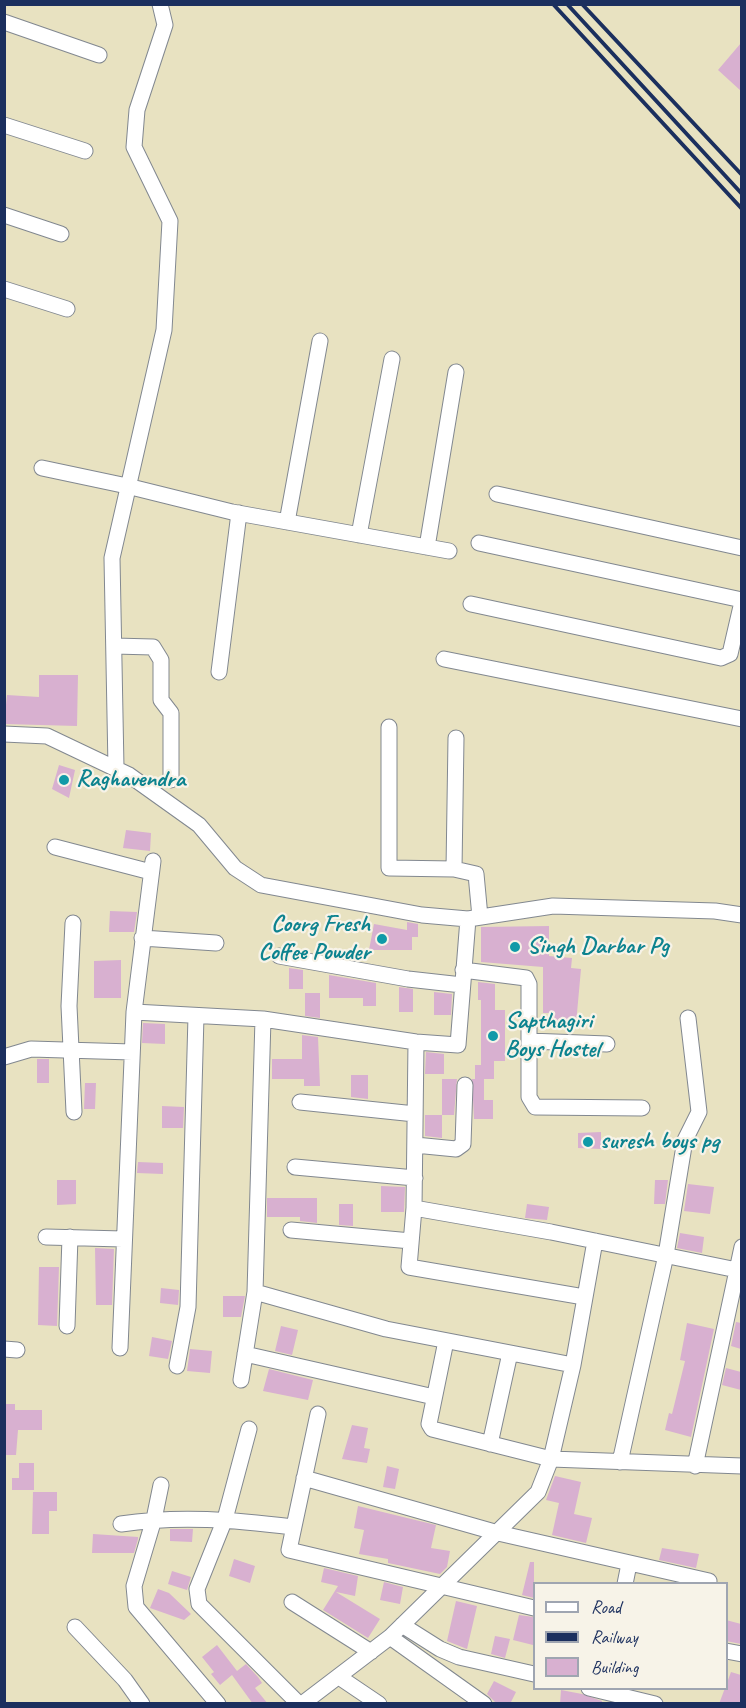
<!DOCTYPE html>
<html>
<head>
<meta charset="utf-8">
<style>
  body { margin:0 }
  #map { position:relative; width:746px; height:1708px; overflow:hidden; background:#e8e2c1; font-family:Caveat,sans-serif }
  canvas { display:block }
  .frame { position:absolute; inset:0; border:6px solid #1b2f5e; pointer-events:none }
  .legend { position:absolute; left:533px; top:1582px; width:195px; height:108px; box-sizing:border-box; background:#f7f3e8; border:2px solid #9fa5b1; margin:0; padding:8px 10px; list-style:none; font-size:18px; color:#1b2f5e }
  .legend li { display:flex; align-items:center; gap:12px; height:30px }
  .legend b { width:30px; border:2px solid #9fa5b1 }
</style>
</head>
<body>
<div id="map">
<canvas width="746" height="1708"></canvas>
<div class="frame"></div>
<ul class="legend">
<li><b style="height:8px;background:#fff"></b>Road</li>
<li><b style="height:8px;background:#1b2f5e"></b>Railway</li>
<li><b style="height:16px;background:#d8b0d0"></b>Building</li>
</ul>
</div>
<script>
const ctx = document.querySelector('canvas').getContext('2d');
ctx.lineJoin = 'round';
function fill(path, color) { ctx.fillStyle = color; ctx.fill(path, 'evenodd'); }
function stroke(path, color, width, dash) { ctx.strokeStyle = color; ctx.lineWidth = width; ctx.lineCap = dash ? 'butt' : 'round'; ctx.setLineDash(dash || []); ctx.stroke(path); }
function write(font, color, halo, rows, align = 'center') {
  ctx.font = font + ' Caveat,sans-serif'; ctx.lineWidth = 4.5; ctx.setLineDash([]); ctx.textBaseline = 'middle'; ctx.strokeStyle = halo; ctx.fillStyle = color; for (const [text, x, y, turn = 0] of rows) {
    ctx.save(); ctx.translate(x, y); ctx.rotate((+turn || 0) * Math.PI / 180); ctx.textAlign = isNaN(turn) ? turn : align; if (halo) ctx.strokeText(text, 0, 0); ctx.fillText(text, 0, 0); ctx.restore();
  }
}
fill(new Path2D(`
  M741,43V91L718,70Z
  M39,675H78L77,726L4,724L7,695L39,697Z
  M59,765L75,770L69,798L52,789Z
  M126,830L151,833L150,851L123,848Z
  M110,911L137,912L134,932H109Z
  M407,922L418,924V937H412V950H369L374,924L407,930Z
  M549,926V956L572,958L571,968L581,969L576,1024L552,1021L553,1013H543V967L481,962V927Z
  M121,960V998H94V961Z
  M289,968L303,970V989H289Z
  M329,975L376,983V1006H363V998H329Z
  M478,982L495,984V1010H505V1061H494V1079H475V1065H481V1000H478Z
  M399,987L413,989V1012H399Z
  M434,992L452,994L451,1015H434Z
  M305,993H320V1018L305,1016Z
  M143,1023L165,1024V1044L142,1043Z
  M302,1035L318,1037L320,1086H304V1079H272V1059H302Z
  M426,1052L444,1054V1074H425Z
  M37,1059H49V1083H37Z
  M351,1075H368V1099L351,1097Z
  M442,1079H457L454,1115H442Z
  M472,1079H484V1100H493V1119H474Z
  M85,1083H96L95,1109H84Z
  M162,1106L184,1107L183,1128H162Z
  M425,1115H442V1138L425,1136Z
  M601,1132V1149L578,1148V1133Z
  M138,1162L163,1163V1174L137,1173Z
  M57,1180H76V1204L57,1205Z
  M655,1180H668L665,1204H654Z
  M688,1184L714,1187L710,1214L684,1211Z
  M381,1186L405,1187L404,1212H381Z
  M267,1198H317V1223L300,1221V1217H267Z
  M339,1204H353V1226L339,1225Z
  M527,1204L549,1207L547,1220L525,1218Z
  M680,1233L704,1237L702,1253L677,1248Z
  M95,1248L114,1249L112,1305H96Z
  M39,1267H59L57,1326L38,1325Z
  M161,1288L179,1290L178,1305L160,1303Z
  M223,1296H245L241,1317H223Z
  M736,1322L741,1323V1349L731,1346Z
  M687,1323L714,1329L691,1437L665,1430L669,1413L672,1414L685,1361L680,1360Z
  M281,1326L298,1330L292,1355L275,1351Z
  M152,1337L172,1341L168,1359L149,1356Z
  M190,1349L212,1351L210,1373L187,1371Z
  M726,1368L741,1372V1390L722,1385Z
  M269,1369L313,1380L308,1400L263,1391Z
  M4,1404H15V1410H42V1430H18L16,1455H4Z
  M352,1425L368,1428L364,1448L370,1449L367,1463L342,1459Z
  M19,1463H34V1490H12V1478H19Z
  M387,1466L399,1469L395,1489L383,1487Z
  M555,1476L581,1482L574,1514L592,1518L586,1543L552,1535L559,1503L546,1500Z
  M33,1492H57V1511H49V1534H32Z
  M358,1506L436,1525L431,1548L450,1551L447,1567L440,1574L388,1563V1559L359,1554L364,1530L354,1528Z
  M170,1529H193L192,1542L170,1541Z
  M93,1534L138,1537V1539L134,1553H92Z
  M662,1548L699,1554L696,1568L659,1560Z
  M234,1559L255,1566L250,1583L229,1576Z
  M530,1562H534V1598L522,1595Z
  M324,1568L358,1576L355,1596L336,1592L380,1619L368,1638L323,1610L338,1586L321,1582Z
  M172,1571L191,1577L187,1590L168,1584Z
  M384,1582L403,1587L400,1604L380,1600Z
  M158,1589L169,1593L191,1614L184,1620L150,1608Z
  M456,1601L477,1606L467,1649L447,1641Z
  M519,1615L534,1617L533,1645L513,1640Z
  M726,1620L741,1624V1644L726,1641Z
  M495,1636L510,1639L505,1658L491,1654Z
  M217,1645L237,1671L246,1664L258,1677L262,1683L255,1688L268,1704H253L232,1675L220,1685L211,1674L214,1672L202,1657Z
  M731,1672L741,1675V1704H719Z
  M494,1681L516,1692L510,1704H497L487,1694Z
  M561,1690L582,1694L602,1701V1704H560Z`), '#d8b0d0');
const minor = new Path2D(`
  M4,22L99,55
  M4,125L85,151
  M4,215L61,234
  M4,289L67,309
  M42,468L127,486L232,512L449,551
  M497,494L742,548
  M287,522L320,341
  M359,535L392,359
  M479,543L742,600
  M427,547L456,372
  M471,604L721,658L730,654L742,602
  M114,646L153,647L161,660V700L171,713V780
  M444,659L742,719
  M219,672L239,513
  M389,727V868L454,869L476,874L480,917
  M4,734L47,736L129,775L199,825L235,868L261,885L422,915L468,919L553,906L715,911L742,915
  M116,768L112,558L164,330L170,221L134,147L137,110L165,25L160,4
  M55,847L151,872
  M454,869L456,738
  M73,923L69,1006L74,1112
  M142,938L216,943
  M279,956L408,979L462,985
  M463,970L526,978L529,984V1097L535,1107L642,1108
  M134,1012L263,1019L416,1042L458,1045L468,919
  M529,1041L607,1044
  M416,1042L414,1208L409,1267L584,1297
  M4,1057L31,1049L132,1052
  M300,1102L415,1114
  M415,1145L456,1149L463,1144L465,1085
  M295,1167L415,1178
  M414,1208L551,1232L737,1270
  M291,1230L411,1241
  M46,1237L123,1239
  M255,1292L386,1329L573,1365
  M67,1326L70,1237
  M446,1341L429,1424L432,1429L551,1459L742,1466
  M120,1348L134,1012L153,861
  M4,1349L17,1350
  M245,1354L434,1397
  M177,1366L188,1307L196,1016
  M241,1380L255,1292L263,1019
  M318,1414L289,1550L534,1608
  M249,1429L225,1519L197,1589L199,1604L299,1704
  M490,1444L510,1353
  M620,1462L666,1255L685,1140L699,1112L688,1018
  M695,1466L742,1247
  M304,1478L498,1533L709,1581
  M161,1485L154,1519L134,1586L136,1607L218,1704
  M121,1524C179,1515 235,1520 293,1527
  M625,1584L629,1564
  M292,1602L371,1652
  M402,1625L440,1649L459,1657L534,1674
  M75,1627L125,1680L142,1704
  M390,1637L484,1704
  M726,1651L742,1654
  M339,1677L379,1704
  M589,1688L655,1704
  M302,1704L390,1637L538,1492L551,1459L573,1365L595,1241`);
stroke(minor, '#828890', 17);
stroke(minor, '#fff', 15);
stroke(new Path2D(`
  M553,4L742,209
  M567,4L742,194
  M582,4L742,175`), '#1b2f5e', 4);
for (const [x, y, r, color] of [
  [64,780,6,"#0f9aa8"],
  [382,939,6,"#0f9aa8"],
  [515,947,6,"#0f9aa8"],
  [493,1036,6,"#0f9aa8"],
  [588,1142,6,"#0f9aa8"]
]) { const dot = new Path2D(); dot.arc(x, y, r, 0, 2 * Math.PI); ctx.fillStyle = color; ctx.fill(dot); stroke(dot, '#f7f3e8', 2); }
write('bold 24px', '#0d838f', '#f7f3e8', [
  ["Raghavendra",76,780],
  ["Coorg Fresh",370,925,"right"],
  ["Coffee Powder",370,953,"right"],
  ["Singh Darbar Pg",527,947],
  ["Sapthagiri",505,1022],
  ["Boys Hostel",505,1050],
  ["suresh boys pg",600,1142]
], 'left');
</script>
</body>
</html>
